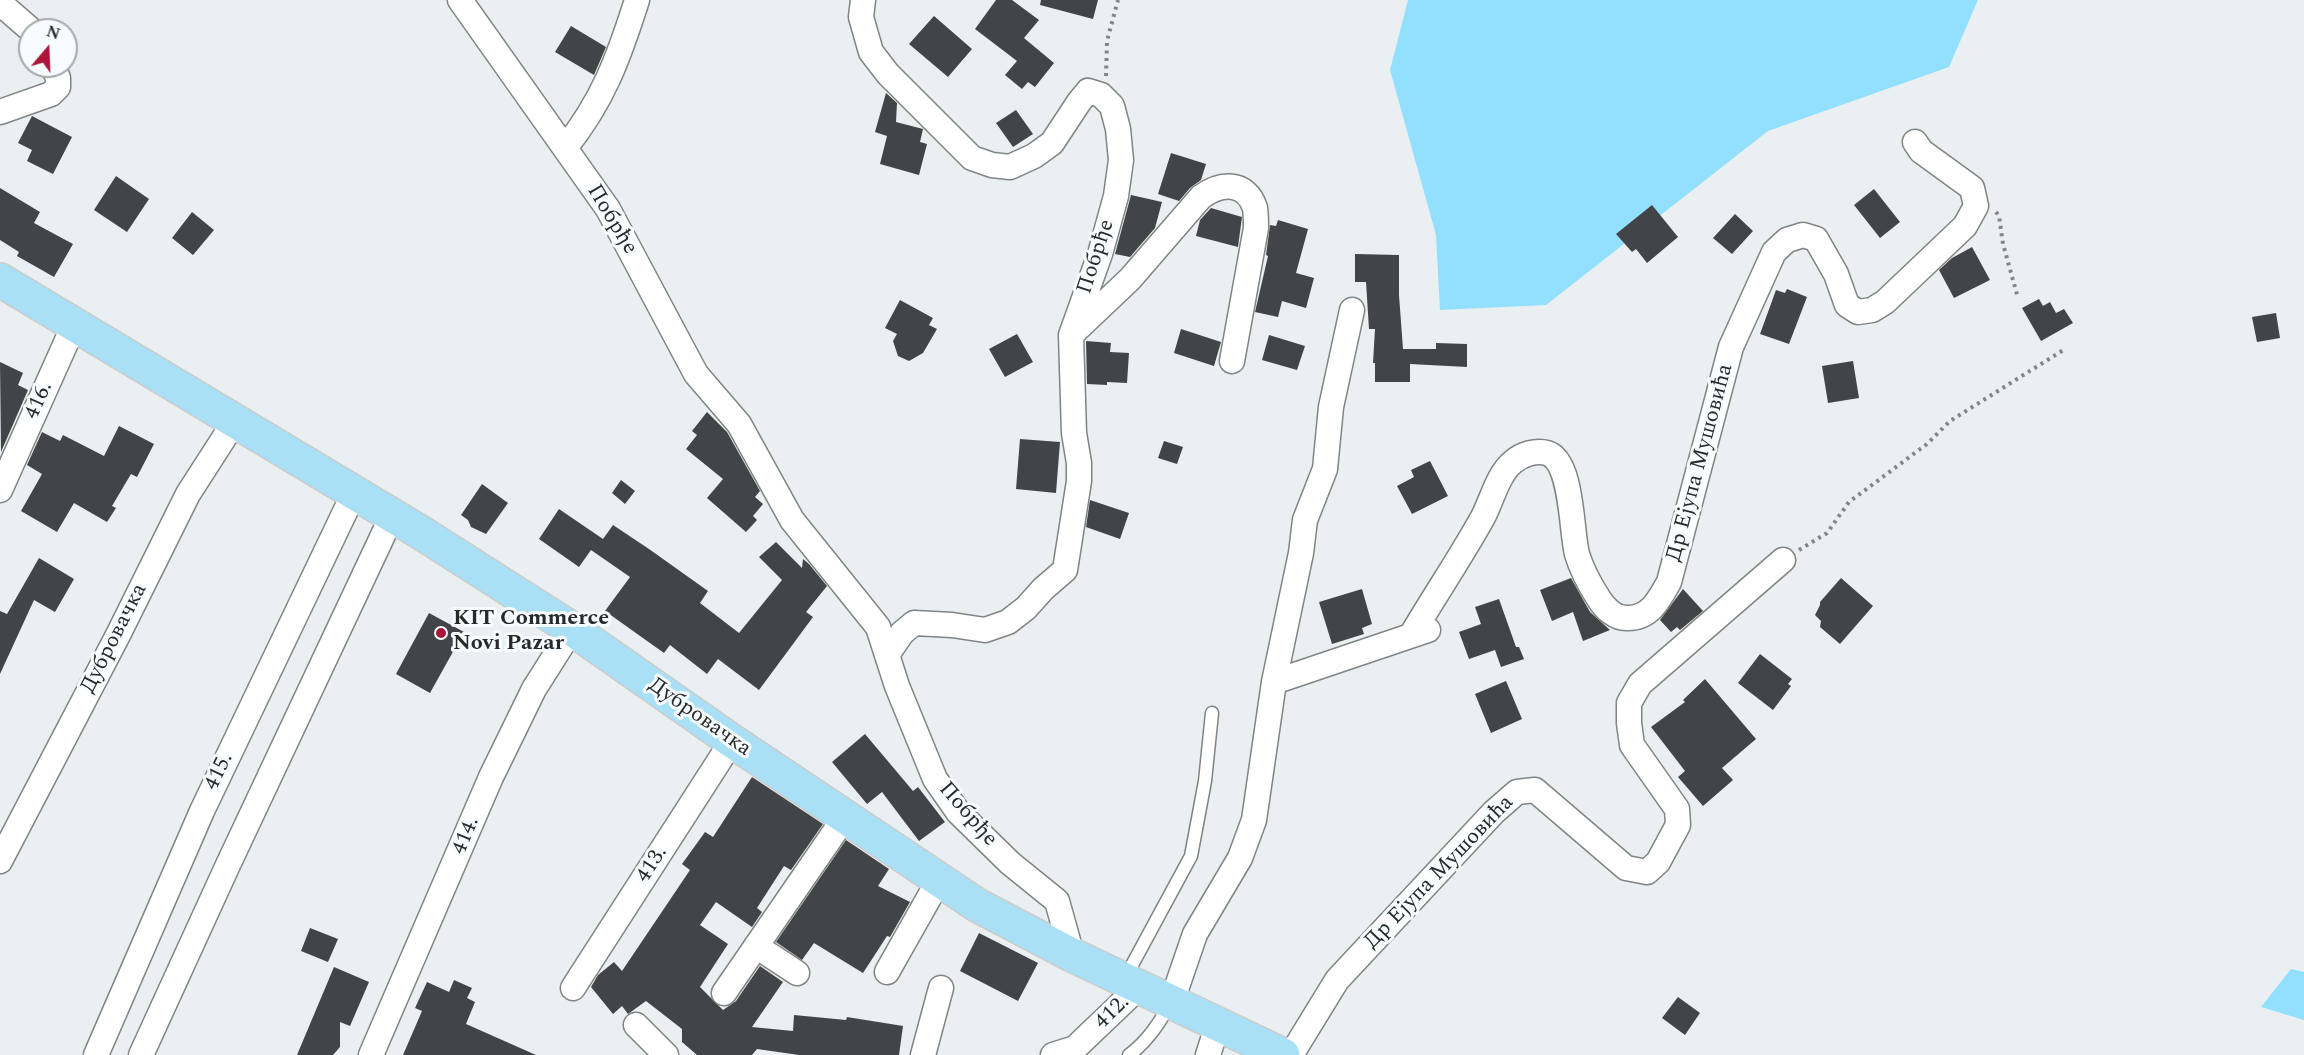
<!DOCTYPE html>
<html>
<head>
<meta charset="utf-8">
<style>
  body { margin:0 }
  #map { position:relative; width:2304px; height:1055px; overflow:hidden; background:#eaeff2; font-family:Spectral,serif }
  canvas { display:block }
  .north { position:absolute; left:18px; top:18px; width:60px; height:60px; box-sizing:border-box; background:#f7fdff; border:2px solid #a4a8aa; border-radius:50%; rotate:19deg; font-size:16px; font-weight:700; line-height:24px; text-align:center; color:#27292a }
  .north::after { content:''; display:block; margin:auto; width:21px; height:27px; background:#ab153a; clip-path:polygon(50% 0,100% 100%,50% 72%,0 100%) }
</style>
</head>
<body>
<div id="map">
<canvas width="2304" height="1055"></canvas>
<div class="north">N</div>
</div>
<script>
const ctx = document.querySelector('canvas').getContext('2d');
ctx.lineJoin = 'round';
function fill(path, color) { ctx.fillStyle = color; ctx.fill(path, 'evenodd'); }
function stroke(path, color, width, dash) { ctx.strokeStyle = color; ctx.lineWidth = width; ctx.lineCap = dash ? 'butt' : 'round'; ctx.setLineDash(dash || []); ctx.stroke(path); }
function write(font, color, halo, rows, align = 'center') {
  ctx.font = font + ' Spectral,serif'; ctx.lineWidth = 6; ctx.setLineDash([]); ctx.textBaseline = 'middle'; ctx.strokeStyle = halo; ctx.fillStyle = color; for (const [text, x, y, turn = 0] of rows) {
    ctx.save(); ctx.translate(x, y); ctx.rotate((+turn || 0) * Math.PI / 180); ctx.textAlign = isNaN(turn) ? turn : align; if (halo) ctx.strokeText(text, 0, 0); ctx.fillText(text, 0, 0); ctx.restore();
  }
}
fill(new Path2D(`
  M1408,0H1978L1949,67L1768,131L1546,305L1440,310L1436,235L1390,70Z
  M2291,969L2304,972V1020L2261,1007Z`), '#93dffe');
fill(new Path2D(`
  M996,0H1012L1039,20L1024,38L1054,63L1035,87L1028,82L1022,89L1005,75L1017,61L975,29Z
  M1041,0H1098L1093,19L1040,5Z
  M934,16L972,49L948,77L909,44Z
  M571,26L606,47L594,75L555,52Z
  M886,93L897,103L896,122L923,129L920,142L927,144L919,175L880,164L887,136L875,132Z
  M1016,110L1033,134L1013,147L996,123Z
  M32,116L72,137L53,174L27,161L32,150L18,143Z
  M1171,153L1206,164L1201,180L1190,188L1179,201L1158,194Z
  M116,176L149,199L127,232L94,210Z
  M0,188L40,212L34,223L73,244L54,277L17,256L19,252L0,240Z
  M1874,189L1900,222L1880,238L1854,205Z
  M1131,195L1162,202L1155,228L1130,257L1115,254Z
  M1652,205L1678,237L1647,263L1636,249L1632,252L1616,234Z
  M1211,208L1242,217L1238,247L1196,236L1200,220Z
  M192,212L214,230L193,255L172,238Z
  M1735,214L1753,231L1732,254L1713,238Z
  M1278,220L1308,229L1296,273L1314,278L1306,308L1282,301L1278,317L1255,312L1268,256L1266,255L1270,225L1276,226Z
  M1972,247L1990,280L1954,298L1939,270L1952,258Z
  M1355,254L1399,255V295L1403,349H1436V343L1467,344V367L1410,364V382H1375V363H1373L1375,329H1369L1366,282H1355Z
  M1787,289L1807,297L1789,344L1760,334L1776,290L1785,293Z
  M2039,299L2043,306L2050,302L2056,313L2064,309L2073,323L2041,341L2022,308Z
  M900,300L933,318L929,325L937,329L923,353L909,361L898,356L893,341L897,334L885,328Z
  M2276,313L2280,338L2257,342L2252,317Z
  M1181,329L1221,342L1214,366L1174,353Z
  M1017,334L1033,362L1005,377L989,349Z
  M1269,335L1305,346L1297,370L1262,360Z
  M1086,341L1111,343L1110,352L1129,353L1127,383L1107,382V385L1087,384Z
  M1853,361L1859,398L1828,403L1822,366Z
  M0,362L23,373L18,385L28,390L1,452Z
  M707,412L727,432L760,491L755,497L763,504L753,516L757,520L746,532L707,498L723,479L686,449L697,435L692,431Z
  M119,426L154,444L137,477L131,474L112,506L116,508L107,522L74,503L57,532L21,511L42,474L27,465L42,432L60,441L63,435L104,456Z
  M1020,439L1060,442L1056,493L1016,489Z
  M1164,441L1183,447L1177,464L1158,458Z
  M1430,461L1448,496L1412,514L1397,486L1414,477L1411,470Z
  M621,480L635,491L625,504L612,493Z
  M482,484L508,503L486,534L471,527L468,520L461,515Z
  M1090,500L1129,513L1120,539L1086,527Z
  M559,509L603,539L613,525L649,549L708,591L700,603L739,633L782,580L759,557L776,542L802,568L803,559L809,564L827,586L806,612L813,617L759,690L718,659L707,674L670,645L664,653L605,611L630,577L591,550L579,567L539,539Z
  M39,558L74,579L55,612L34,600L0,674V611L7,614Z
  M1571,578L1590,612L1610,630L1583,641L1573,612L1552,621L1540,590Z
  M1841,578L1873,606L1840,644L1820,627L1821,621L1815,615L1820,605V602Z
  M1362,589L1372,624L1362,628L1364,634L1332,644L1319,602Z
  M1683,589L1703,611L1680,630L1677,627L1671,632L1660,620Z
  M1499,599L1516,647H1519L1524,659L1501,667L1495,650L1469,659L1459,632L1481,624L1475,607Z
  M429,613L464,632L430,693L396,674Z
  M1760,654L1792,679L1788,684L1791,686L1773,710L1738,683Z
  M1705,679L1756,739L1722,768L1733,780L1703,806L1678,777L1685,771L1651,727L1685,702L1683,700Z
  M1506,681L1522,719L1491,733L1475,694Z
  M865,734L913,791L918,787L945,822L919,841L882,792L867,804L832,762Z
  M752,777L823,824L791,870L784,866L757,908L762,912L752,927L716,902L700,925L728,944L700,987L723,1010L736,1001L760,966L783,982L752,1027L793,1031L794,1015L846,1020L847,1017L903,1026L899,1055H799L757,1049L752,1055H697L682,1042V1029L646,1001L628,1014L622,1006L613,1014L591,987L598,975L614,962L622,971L690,870L682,864L705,832L713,837Z
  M846,840L889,869L878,886L910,902L890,937L887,936L863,973L814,943L802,960L776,942Z
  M310,928L338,939L328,962L301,951Z
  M979,933L1038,963L1018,1001L960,971Z
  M334,967L369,982L350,1026L340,1022V1047L333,1055H297Z
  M454,980L472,988L467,998L475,1002L466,1024L536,1055H403L422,1011L415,1008L427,982L449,992Z
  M1678,997L1700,1013L1685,1035L1662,1018Z`), '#414547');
const lane = new Path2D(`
  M1125,978L1191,856L1205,781L1212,713
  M1129,1055C1148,1041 1159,1023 1171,1003`);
const street = new Path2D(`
  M460,0L608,209L696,374L739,424L792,520L878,627L897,686L935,779L958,812L1010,863L1057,901L1072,955
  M863,0L861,17L871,52L888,74L972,158L992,165L1010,167L1034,156L1052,143L1079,102L1088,91L1101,95L1112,106L1118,129L1121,160L1116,196L1100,254L1071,335L1074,433L1079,463V481L1065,570L1043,589L1026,608L1008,622L985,630L952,625L914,623L902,633L887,655
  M0,3L31,30
  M0,112L51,94L58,87V78L53,66
  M565,148C603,101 619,57 637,0
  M1073,333L1130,279L1201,197C1220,183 1246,180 1255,208C1256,214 1256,222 1256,228L1232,361
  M0,490L74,325
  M1412,634C1435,595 1461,557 1483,517C1492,500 1498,474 1513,462C1522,454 1536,450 1547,453C1573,461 1571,532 1577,554C1582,571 1590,585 1599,599C1605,609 1616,619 1628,618C1650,618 1659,600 1669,582L1731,347L1774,252L1787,240L1803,235L1816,239L1836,274L1847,305L1858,312L1872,310L1885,302L1965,226L1976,206L1972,188L1921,151L1915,142
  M1274,682L1428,630
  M0,861L118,635L188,494L235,421
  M756,946L797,973
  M887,972L939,880
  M573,988L732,741
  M724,993L845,817
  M1172,1001L1195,934L1240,858L1254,820L1274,682L1301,553L1305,520L1325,469L1331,407L1352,310
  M636,1025L666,1055
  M96,1055L202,811L354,493
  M141,1055L227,867L392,516
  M371,1055L491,777L534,689L572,629
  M923,1055L941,988
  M1053,1055L1075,1048L1140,986
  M1208,1055L1218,1024
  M1291,1055L1337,980L1494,812L1517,792L1535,790L1626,868L1647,872L1658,862L1678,825L1677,809L1632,745L1629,723V703L1640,684L1783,560`);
const primary = new Path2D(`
  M0,280L420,532L572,629L732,741L977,905L1072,955L1283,1055`);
stroke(lane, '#7f8486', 15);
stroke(street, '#7f8486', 27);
stroke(primary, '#cbcccc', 36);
stroke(new Path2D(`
  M1106,76L1107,41L1118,0
  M1996,212L1999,216L2003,244L2018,298
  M1799,550L1827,533L1849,502L1927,444L1950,421L2065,349`), '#838688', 4, [3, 4.5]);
stroke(lane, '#fff', 12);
stroke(street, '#fff', 24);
stroke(primary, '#a9e0f6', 33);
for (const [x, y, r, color] of [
  [441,633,6,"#ab153a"]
]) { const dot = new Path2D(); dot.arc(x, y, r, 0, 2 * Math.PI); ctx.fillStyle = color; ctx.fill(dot); stroke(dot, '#f7fdff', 2); }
write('22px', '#27292a', '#f7fdff', [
  ["Побрђе",611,220,59],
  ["Побрђе",1097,257,-72],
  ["416.",40,401,-66],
  ["Др Ејупа Мушовића",1701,463,-75],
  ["Дубровачка",115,639,-63],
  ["Дубровачка",699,718,35],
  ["415.",220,772,-64],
  ["Побрђе",967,815,49],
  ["414.",467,836,-67],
  ["413.",653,865,-57],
  ["Др Ејупа Мушовића",1440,873,-46],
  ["412.",1113,1013,-44]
]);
write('bold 22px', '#27292a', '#f7fdff', [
  ["KIT Commerce",453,620],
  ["Novi Pazar",453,645]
], 'left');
</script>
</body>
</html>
